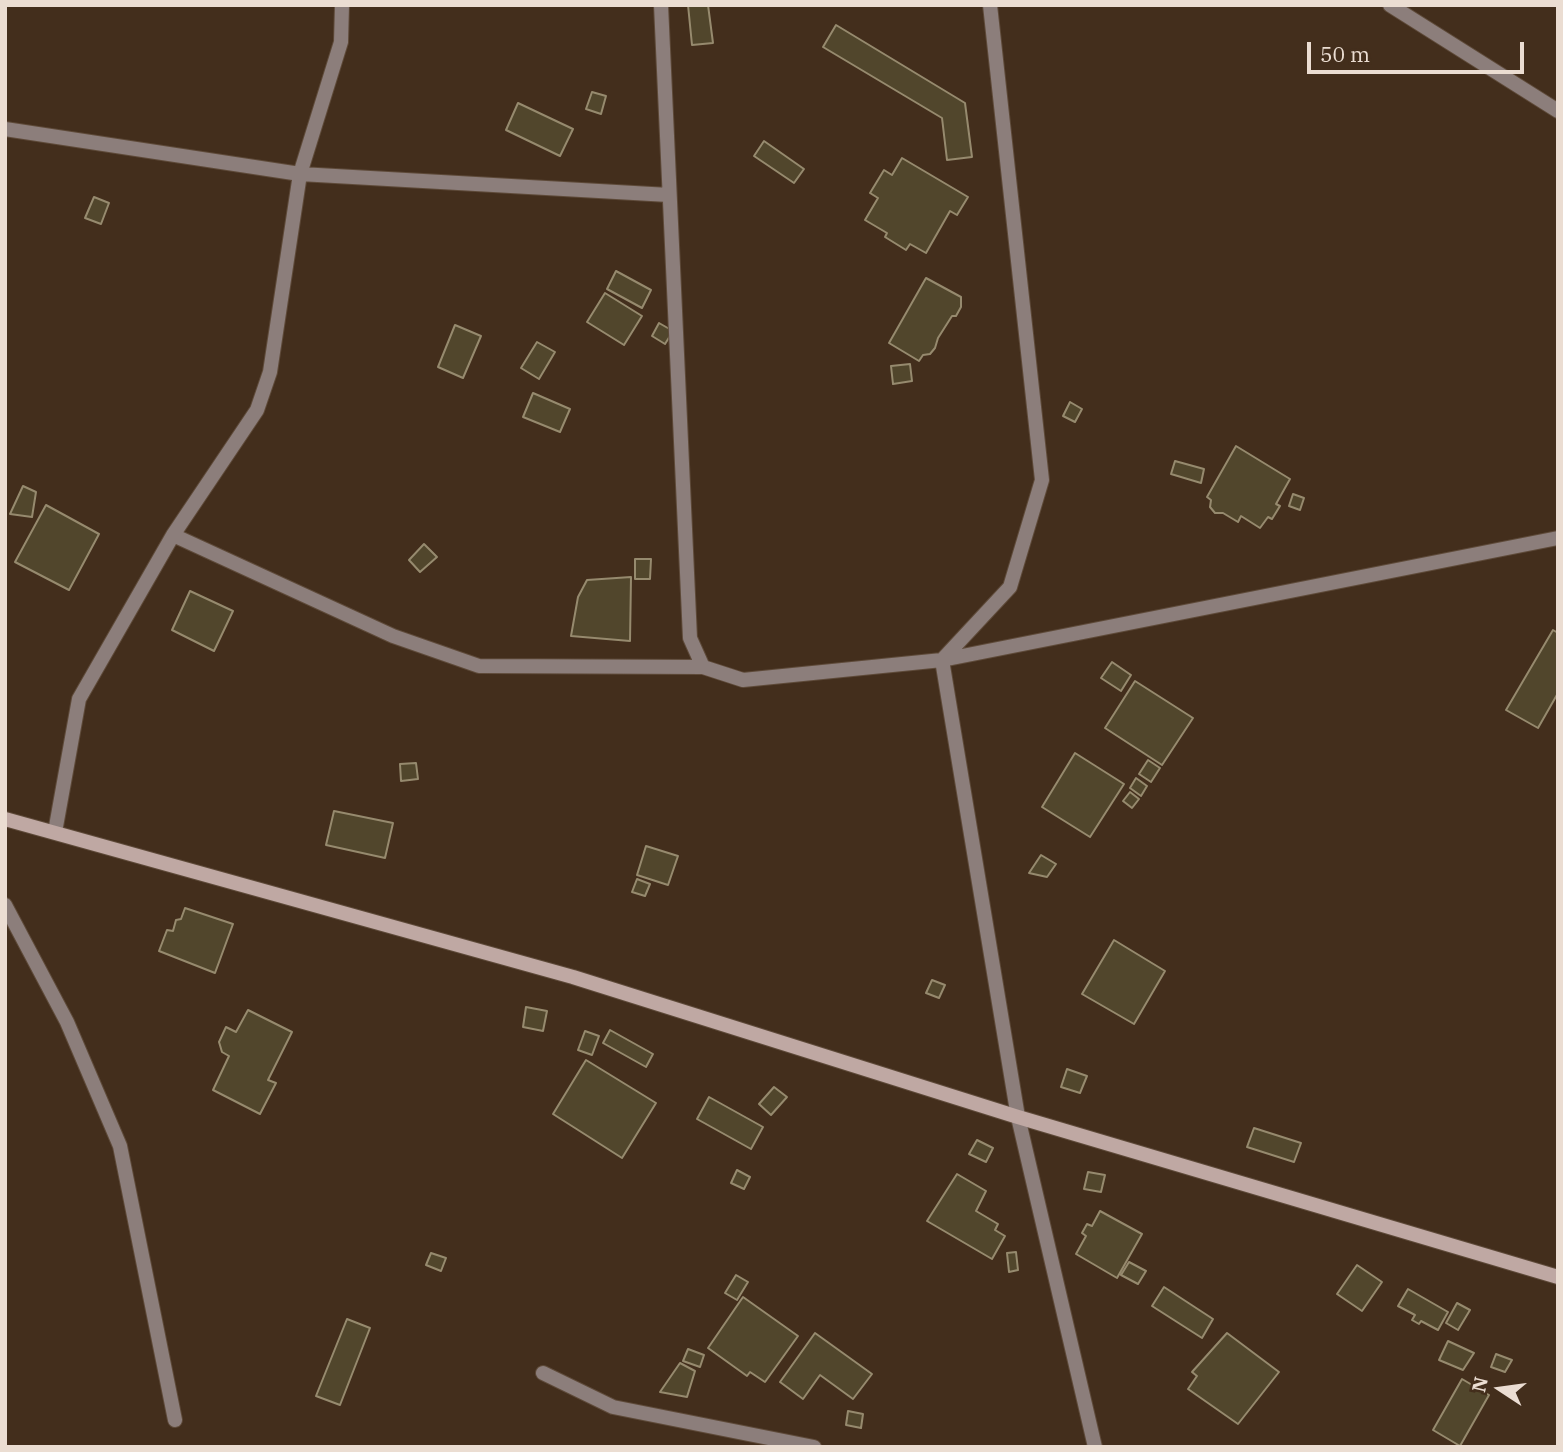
<!DOCTYPE html>
<html>
<head>
<meta charset="utf-8">
<style>
  body { margin:0 }
  #map { position:relative; width:1563px; height:1452px; overflow:hidden; background:#432e1c; font-family:"IBM Plex Serif",serif }
  canvas { display:block }
  .frame { position:absolute; inset:0; border:7px solid #ebddd2; pointer-events:none }
  .north { position:absolute; left:1465px; top:1354px; width:70px; height:70px; -webkit-text-stroke:5px #432e1c; paint-order:stroke; rotate:283deg; font-size:19px; font-weight:700; line-height:28px; text-align:center; color:#ebddd2 }
  .north::after { content:''; display:block; margin:auto; width:24px; height:32px; background:#ebddd2; clip-path:polygon(50% 0,100% 100%,50% 72%,0 100%) }
  .scale { position:absolute; left:1307px; top:42px; width:217px; height:32px; box-sizing:border-box; border:4px solid #ebddd2; border-top:0; padding-left:9px; font-size:21px; line-height:24px; white-space:nowrap; color:#ebddd2; -webkit-text-stroke:5px #432e1c; paint-order:stroke }
</style>
</head>
<body>
<div id="map">
<canvas width="1563" height="1452"></canvas>
<div class="frame"></div>
<div class="north">N</div>
<div class="scale">50 m</div>
</div>
<script>
const ctx = document.querySelector('canvas').getContext('2d');
ctx.lineJoin = 'round';
function fill(path, color) { ctx.fillStyle = color; ctx.fill(path, 'evenodd'); }
function stroke(path, color, width, dash) { ctx.strokeStyle = color; ctx.lineWidth = width; ctx.lineCap = dash ? 'butt' : 'round'; ctx.setLineDash(dash || []); ctx.stroke(path); }
const building = new Path2D(`
  M688,5H708L713,43L692,45Z
  M836,25L965,103L972,157L947,160L942,118L823,47Z
  M592,92L606,96L601,114L586,109Z
  M518,103L573,129L560,156L506,130Z
  M764,141L804,169L794,183L754,156Z
  M902,158L968,197L957,215L950,211L926,253L910,244L906,250L885,237L887,233L865,220L878,198L870,193L884,170L892,175Z
  M94,197L109,203L101,224L85,218Z
  M616,271L651,290L642,308L607,289Z
  M926,278L961,297V307L956,316H952L938,338L935,348L930,354L923,355L919,361L889,343Z
  M605,293L642,316L624,345L587,322Z
  M659,323L673,331L665,344L652,336Z
  M455,325L481,336L463,378L438,367Z
  M537,342L555,352L539,379L521,368Z
  M910,364L912,381L893,384L891,366Z
  M533,393L570,409L560,432L523,417Z
  M1070,402L1082,409L1075,422L1063,416Z
  M1236,446L1290,479L1276,504L1280,506L1272,519L1268,517L1260,528L1241,516L1238,522L1223,513H1215L1210,507L1211,500L1207,497Z
  M1175,461L1204,469L1201,483L1171,474Z
  M23,486L36,492L32,517L10,514Z
  M1293,494L1304,498L1300,510L1289,506Z
  M46,505L99,534L69,590L15,562Z
  M424,544L437,557L420,572L409,560Z
  M635,559H651L650,579H635Z
  M631,577L630,641L571,636L578,597L587,580Z
  M190,591L233,611L214,651L172,630Z
  M1553,630L1558,633V693L1538,728L1506,710Z
  M1112,662L1131,675L1121,691L1101,678Z
  M1135,681L1193,718L1162,765L1105,728Z
  M1075,753L1124,784L1090,837L1042,807Z
  M1148,760L1160,768L1151,782L1139,774Z
  M416,763L418,779L401,781L400,764Z
  M1136,778L1147,786L1141,796L1130,788Z
  M1130,792L1139,799L1132,808L1123,801Z
  M334,811L393,823L385,858L326,845Z
  M646,846L678,856L668,885L637,875Z
  M1041,855L1056,864L1047,877L1029,873Z
  M637,879L650,884L645,896L632,892Z
  M185,908L233,924L215,973L159,951L167,930L173,931L176,920L181,919Z
  M1114,940L1165,971L1134,1024L1082,994Z
  M932,980L945,985L939,998L926,993Z
  M526,1007L547,1011L543,1031L523,1027Z
  M248,1010L292,1032L268,1080L276,1083L260,1114L213,1090L229,1056L222,1052L219,1042L226,1027L236,1032Z
  M610,1030L653,1054L646,1067L603,1043Z
  M585,1031L599,1036L592,1055L578,1050Z
  M586,1060L656,1103L622,1158L553,1114Z
  M1067,1069L1087,1076L1080,1093L1061,1087Z
  M774,1087L787,1097L771,1115L759,1104Z
  M709,1097L763,1127L751,1149L697,1119Z
  M1254,1128L1301,1143L1294,1162L1247,1147Z
  M977,1140L993,1148L986,1162L969,1154Z
  M737,1170L750,1177L744,1189L731,1183Z
  M1088,1172L1105,1175L1101,1192L1084,1189Z
  M957,1174L986,1191L976,1211L998,1224L995,1230L1005,1236L992,1259L927,1221Z
  M1100,1211L1142,1234L1117,1278L1076,1254L1086,1236L1082,1233L1087,1224L1092,1226Z
  M1016,1252L1018,1270L1009,1272L1007,1253Z
  M431,1253L446,1258L441,1271L426,1265Z
  M1129,1262L1146,1271L1138,1284L1121,1275Z
  M1357,1265L1382,1282L1362,1311L1337,1294Z
  M736,1275L748,1282L737,1300L725,1293Z
  M1164,1287L1213,1319L1202,1338L1152,1306Z
  M1408,1289L1448,1312L1438,1330L1421,1321L1419,1324L1412,1320L1415,1315L1398,1306Z
  M743,1297L798,1336L765,1382L750,1372L747,1376L708,1348Z
  M1457,1303L1470,1310L1458,1330L1446,1323Z
  M347,1319L370,1328L340,1405L316,1396Z
  M815,1333L872,1374L853,1399L820,1375L803,1399L780,1382Z
  M1227,1333L1279,1372L1238,1424L1188,1389L1197,1376L1192,1372Z
  M1448,1341L1474,1353L1463,1370L1439,1360Z
  M688,1349L704,1355L700,1367L683,1361Z
  M1496,1354L1512,1360L1505,1372L1491,1367Z
  M680,1363L695,1371L687,1397L660,1392Z
  M1462,1379L1489,1395L1460,1446L1433,1430Z
  M848,1411L863,1414L861,1428L846,1425Z`);
fill(building, '#51462c');
stroke(building, '#968a6e', 2);
const street = new Path2D(`
  M661,5L690,638L703,667L743,680L942,660L1558,538
  M990,5L1042,480L1010,587L942,660L1018,1117L1095,1447
  M1390,5L1558,111
  M5,129L300,174L669,195
  M173,535L393,636L479,666L703,667
  M55,832L79,699L173,535L257,410L270,372L300,174L341,42L342,5
  M5,905L67,1022L120,1146L175,1420
  M543,1373L613,1407L814,1447`);
const secondary = new Path2D(`
  M5,819L573,977L1018,1117L1558,1277`);
stroke(street, '#5e4a39', 16);
stroke(secondary, '#5e4a39', 16);
stroke(street, '#8c7e7b', 14);
stroke(secondary, '#bfa8a3', 14);
</script>
</body>
</html>
